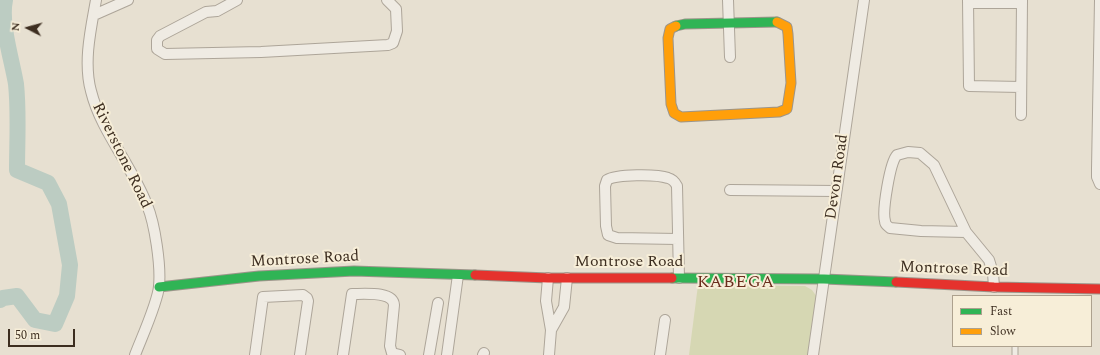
<!DOCTYPE html>
<html>
<head>
<meta charset="utf-8">
<style>
  body { margin:0 }
  #map { position:relative; width:1100px; height:355px; overflow:hidden; background:#e7e0d1; font-family:Spectral,serif }
  canvas { display:block }
  .legend { position:absolute; left:952px; top:295px; width:140px; height:52px; box-sizing:border-box; background:#f7eed8; border:1px solid #ada18e; margin:0; padding:5px 7px; list-style:none; font-size:12px; color:#3d2e20 }
  .legend li { display:flex; align-items:center; gap:8px; height:20px }
  .legend b { width:20px; border:1px solid #ada18e }
  .north { position:absolute; left:8px; top:8px; width:40px; height:40px; -webkit-text-stroke:3px #f7eed8; paint-order:stroke; rotate:276deg; font-size:11px; font-weight:700; line-height:16px; text-align:center; color:#3d2e20 }
  .north::after { content:''; display:block; margin:auto; width:14px; height:18px; background:#3d2e20; clip-path:polygon(50% 0,100% 100%,50% 72%,0 100%) }
  .scale { position:absolute; left:8px; top:329px; width:67px; height:18px; box-sizing:border-box; border:2px solid #3d2e20; border-top:0; padding-left:5px; font-size:12px; line-height:14px; white-space:nowrap; color:#3d2e20; -webkit-text-stroke:3px #f7eed8; paint-order:stroke }
</style>
</head>
<body>
<div id="map">
<canvas width="1100" height="355"></canvas>
<ul class="legend">
<li><b style="height:5px;background:#30b455"></b>Fast</li>
<li><b style="height:5px;background:#ff9f0a"></b>Slow</li>
</ul>
<div class="north">N</div>
<div class="scale">50 m</div>
</div>
<script>
const ctx = document.querySelector('canvas').getContext('2d');
ctx.lineJoin = 'round';
function fill(path, color) { ctx.fillStyle = color; ctx.fill(path, 'evenodd'); }
function stroke(path, color, width, dash) { ctx.strokeStyle = color; ctx.lineWidth = width; ctx.lineCap = dash ? 'butt' : 'round'; ctx.setLineDash(dash || []); ctx.stroke(path); }
function write(font, color, halo, rows, align = 'center') {
  ctx.font = font + ' Spectral,serif'; ctx.lineWidth = 4; ctx.setLineDash([]); ctx.textBaseline = 'middle'; ctx.strokeStyle = halo; ctx.fillStyle = color; for (const [text, x, y, turn = 0] of rows) {
    ctx.save(); ctx.translate(x, y); ctx.rotate((+turn || 0) * Math.PI / 180); ctx.textAlign = isNaN(turn) ? turn : align; if (halo) ctx.strokeText(text, 0, 0); ctx.fillText(text, 0, 0); ctx.restore();
  }
}
fill(new Path2D(`
  M698,285L805,286L812,290L817,297L809,355H689Z`), '#d6d7b3');
stroke(new Path2D(`
  M0,300L3,298L17,296L35,320L55,324L67,296L70,265L59,204L48,183L17,170C17,142 19,112 16,84C12,60 0,23 5,0`), '#bcccc2', 16);
const lane = new Path2D(`
  M1015,346V355`);
const street = new Path2D(`
  M96,0C91,28 83,62 91,91C101,132 132,165 147,205C155,224 161,266 159,286C158,302 141,339 135,355
  M237,0L217,11L206,12L160,36L157,40V49L165,54L261,52L388,45L393,43L397,31L396,9L387,0
  M728,0L730,57
  M968,0L969,86L1021,87
  M1100,0L1097,169V177L1100,184
  M968,3H1022
  M94,15L128,0
  M1021,115L1022,0
  M730,190L836,191
  M966,232L921,231L890,228C888,226 885,225 885,221C882,211 890,162 897,155L908,152L920,153L934,165L966,232L989,260L993,273L994,287
  M678,239L617,238L608,235L606,226L605,186L607,180C616,174 657,174 668,178C672,179 675,182 677,186L679,278
  M548,278L546,301L551,330L549,355
  M551,330L564,307L567,278
  M255,355L263,297L303,295L307,298L308,301L300,355
  M343,355L352,294C364,294 393,291 394,305L390,346L392,353L400,355
  M429,355L438,303
  M447,355L458,275
  M483,355L484,353
  M660,355L665,320
  M813,355L864,0`);
const fast = new Path2D(`
  M676,26L685,24L777,22
  M672,278L824,279L896,282
  M159,287L259,276L354,271L475,275`);
const slow = new Path2D(`
  M676,26L670,29L668,38L671,104L674,113L681,117L779,112L787,109L791,83L788,34L787,27L777,22`);
const jam = new Path2D(`
  M475,275L548,278H672
  M896,282L994,287L1100,289`);
stroke(lane, '#ada599', 7);
stroke(street, '#ada599', 12);
stroke(fast, '#9c958a', 11);
stroke(slow, '#9c958a', 11);
stroke(jam, '#9c958a', 11);
stroke(lane, '#efebe3', 5);
stroke(street, '#efebe3', 10);
stroke(fast, '#30b455', 9);
stroke(slow, '#ff9f0a', 9);
stroke(jam, '#e5322d', 9);
write('16px', '#3d2e20', '#f7eed8', [
  ["Riverstone Road",121,156,64],
  ["Devon Road",838,177,-82],
  ["Montrose Road",305,260,-3],
  ["Montrose Road",629,263],
  ["Montrose Road",954,270,2]
]);
ctx.letterSpacing = '1px';
write('17px', '#6b2e1e', '#f7eed8', [
  ["KABEGA",736,284]
]);
ctx.letterSpacing = '0px';
</script>
</body>
</html>
